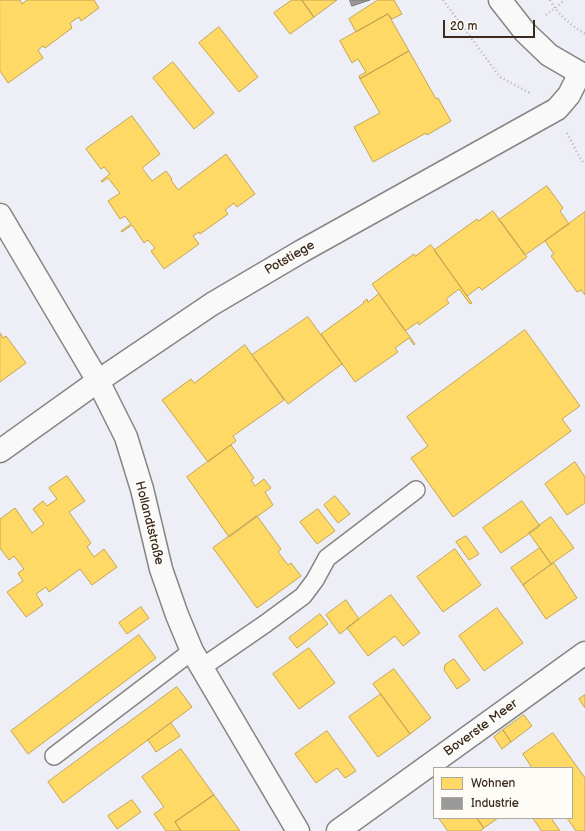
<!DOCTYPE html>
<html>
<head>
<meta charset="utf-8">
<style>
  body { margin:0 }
  #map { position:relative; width:585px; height:831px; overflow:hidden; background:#eeeff6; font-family:"Balsamiq Sans",sans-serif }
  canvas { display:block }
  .legend { position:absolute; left:433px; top:767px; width:140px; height:52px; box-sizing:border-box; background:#fdfcf7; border:1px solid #afa8a0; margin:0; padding:5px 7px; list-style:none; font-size:12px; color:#3b2a1e }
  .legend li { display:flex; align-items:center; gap:8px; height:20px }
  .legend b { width:20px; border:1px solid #afa8a0 }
  .scale { position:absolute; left:443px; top:20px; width:92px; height:18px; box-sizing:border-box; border:2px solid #3b2a1e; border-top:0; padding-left:5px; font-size:12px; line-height:14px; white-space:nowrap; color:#3b2a1e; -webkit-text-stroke:3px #fdfcf7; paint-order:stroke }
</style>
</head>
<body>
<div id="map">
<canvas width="585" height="831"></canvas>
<ul class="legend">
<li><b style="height:11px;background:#ffd966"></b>Wohnen</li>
<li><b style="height:11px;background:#999"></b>Industrie</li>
</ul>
<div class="scale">20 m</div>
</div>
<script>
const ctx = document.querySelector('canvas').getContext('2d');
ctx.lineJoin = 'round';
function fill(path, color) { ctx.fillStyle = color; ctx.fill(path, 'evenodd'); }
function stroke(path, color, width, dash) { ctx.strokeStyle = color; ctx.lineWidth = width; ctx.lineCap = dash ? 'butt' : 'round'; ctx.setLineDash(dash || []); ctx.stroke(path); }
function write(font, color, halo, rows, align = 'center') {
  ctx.font = font + ' "Balsamiq Sans",sans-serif'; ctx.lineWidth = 4; ctx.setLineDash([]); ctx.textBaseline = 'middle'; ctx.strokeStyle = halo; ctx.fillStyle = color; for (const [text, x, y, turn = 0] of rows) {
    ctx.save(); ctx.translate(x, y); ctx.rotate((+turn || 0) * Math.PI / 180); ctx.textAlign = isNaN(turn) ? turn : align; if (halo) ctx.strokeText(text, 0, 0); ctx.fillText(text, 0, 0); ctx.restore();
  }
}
const homes = new Path2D(`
  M0,0H20L22,4L27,0H94L99,8L81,21L79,17L70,23L72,28L45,48L43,46L38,50L43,58L8,83L0,71Z
  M292,0H302L314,17L290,34L274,13Z
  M302,0H337L314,17Z
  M378,0H394L402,14L392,19L388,14L356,32L349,19Z
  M388,14L409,51L360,79L359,76L366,72L358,59L352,63L340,41Z
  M219,27L258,77L239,92L199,43Z
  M409,51L436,99L438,98L451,121L427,135L426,133L373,162L354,127L380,113L360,79Z
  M173,62L214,113L194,129L153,78Z
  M132,116L160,154L142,168L152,181L166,171L172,179L171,180L178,190L226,154L255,194L237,207L234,203L225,210L228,214L200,234L199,232L193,236L199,244L164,269L151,251L155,248L148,240L144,243L132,225L122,232L121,231L131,224L125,216L120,219L108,201L120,193L108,178L102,182L101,181L110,174L104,167L101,169L86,149Z
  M547,186L563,208L560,211L569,224L525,255L499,220Z
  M493,211L527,257L482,290L479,287L467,296L434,250L477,219L478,221Z
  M585,212V295L581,290L577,292L551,256L554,254L545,241Z
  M431,245L472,303L470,304L459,289L446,299L449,303L419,325L418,322L405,331L372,284L414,254L415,256Z
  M379,294L415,344L414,345L409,338L395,348L398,352L355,382L321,334L364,303L363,302L367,299L368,302Z
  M308,317L342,364L288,404L252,355Z
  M525,330L580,406L562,419L571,431L453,517L411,458L428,446L407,417Z
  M0,333L3,338L6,336L26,363L0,382Z
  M245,345L284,400L233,436L236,441L208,462L162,400L191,379L194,383Z
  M231,445L254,478L251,480L255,486L264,479L271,488L265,492L273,505L229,537L187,477Z
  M575,462L585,477V503L567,515L545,484Z
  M67,476L85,501L69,512L91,543L87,547L94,557L104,549L117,567L92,585L80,569L49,592L46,587L36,594L43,605L26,617L7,592L23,581L18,573L24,569L14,556L9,560L0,548V519L15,508L32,533L44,524L33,509L43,501L47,506L57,499L49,488Z
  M335,496L350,514L338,523L324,505Z
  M522,501L540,526L501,553L483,528Z
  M318,509L335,531L317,544L300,522Z
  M257,516L281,549L278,552L288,565L291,563L301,576L257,608L213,548Z
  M551,517L574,548L551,564L529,533Z
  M466,536L479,554L469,560L456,542Z
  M540,548L551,564L523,585L511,568Z
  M455,549L481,585L443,612L417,577Z
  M554,563L577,598L546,619L523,585Z
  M391,595L420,633L403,646L395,636L368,656L347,628Z
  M346,600L359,619L340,634L326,615Z
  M141,607L149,618L127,634L119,623Z
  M497,608L523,643L484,671L459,636Z
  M320,614L328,624L297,648L289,638Z
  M139,635L156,658L28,754L11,731Z
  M309,648L335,683L299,709L273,674Z
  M454,659L470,680L457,689L444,670L445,665Z
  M394,669L431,718L410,734L373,684Z
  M177,687L192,707L63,803L48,782Z
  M381,694L410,734L378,757L349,717Z
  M585,695V708L579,699Z
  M524,715L532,726L511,742L503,730Z
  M171,723L180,736L156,752L148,740Z
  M503,730L511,742L502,749L494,737Z
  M327,731L356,771L345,778L337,768L316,783L295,754Z
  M553,733L585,778V831H576L567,818H572V768H532L523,754Z
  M181,749L214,795L175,822L181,831H166L154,814L164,807L142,777Z
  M214,795L240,831H181L175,822Z
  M132,800L141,812L117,829L108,816Z
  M439,818H477L484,828L480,831H448Z
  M477,818H498L484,828Z
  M533,818H551L560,831H542Z`);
fill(homes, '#ffd966');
stroke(homes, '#c4a450', 1);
const industry = new Path2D(`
  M350,0H370L352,6Z`);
fill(industry, '#999');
stroke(industry, '#7d7874', 1);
const lane = new Path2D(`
  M201,668L265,624L303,596L315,580L327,558L416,490
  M54,756L192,651`);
const street = new Path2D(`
  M0,215L98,381L126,437L142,489L161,569L177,615L192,651L298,831
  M0,451L98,381L212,304L302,251L557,109L569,95L580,73
  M338,831L585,653`);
const secondary = new Path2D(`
  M500,0L525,32L549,55L580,73L585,75`);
stroke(lane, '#878484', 20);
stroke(street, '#878484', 25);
stroke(secondary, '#878484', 25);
stroke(new Path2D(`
  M443,0L500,77L530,93
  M550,0C559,16 570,24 585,34
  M546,15L565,0
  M567,133L580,158L585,164`), '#b4b3b1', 2.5, [1, 3]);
stroke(lane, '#f9f9f9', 17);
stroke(street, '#f9f9f9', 22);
stroke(secondary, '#f9f9f9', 22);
write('13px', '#3b2a1e', '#fdfcf7', [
  ["Potstiege",290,258,-30],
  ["Hollandtstraße",149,523,76],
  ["Boverste Meer",481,728,-36]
]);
</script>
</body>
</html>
